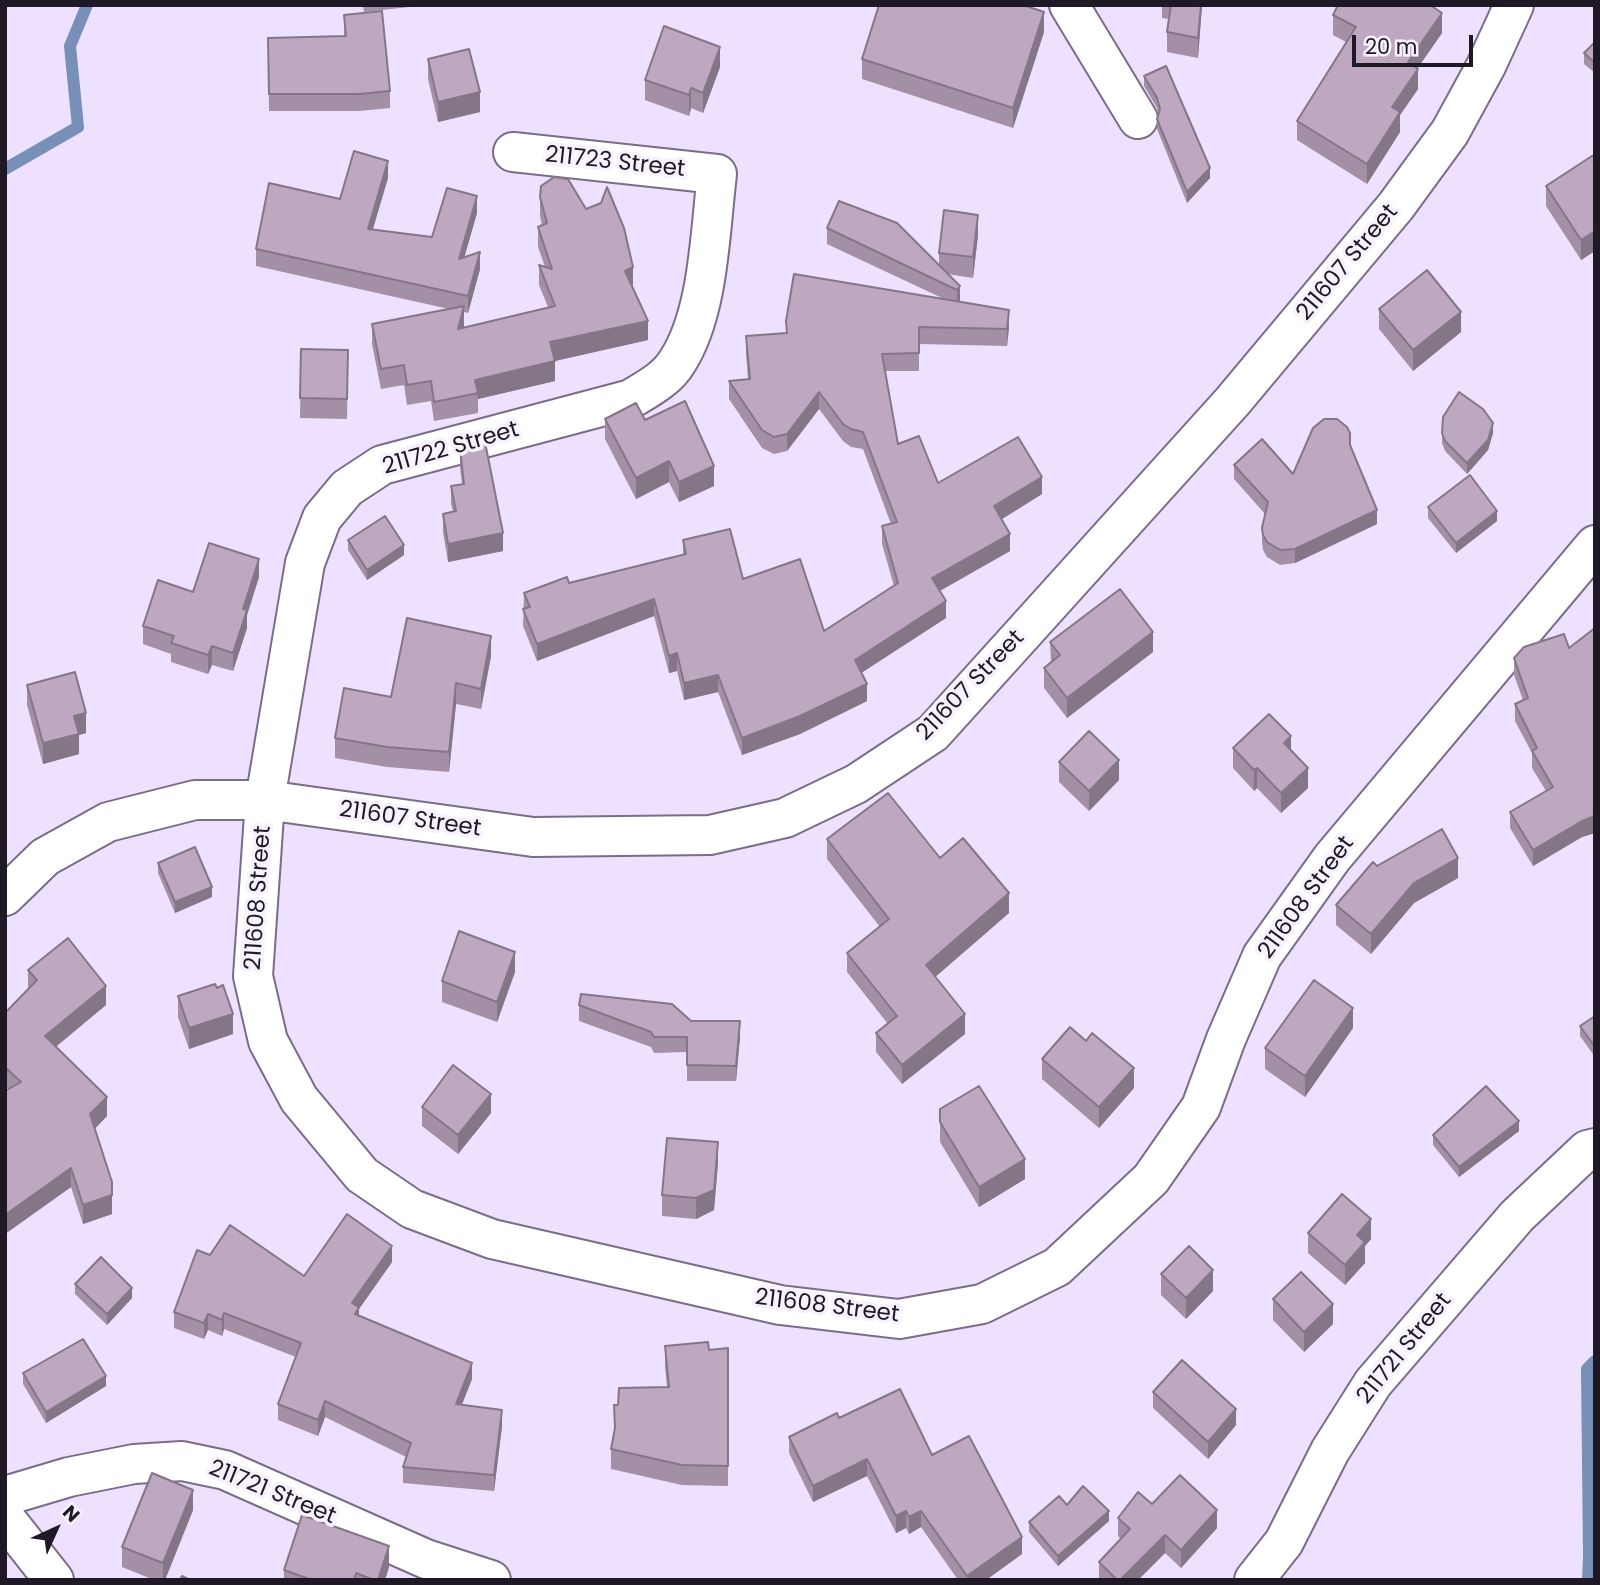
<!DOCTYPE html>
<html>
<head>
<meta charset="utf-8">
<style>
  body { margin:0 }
  #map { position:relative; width:1600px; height:1585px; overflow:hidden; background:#eee0ff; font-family:Poppins,sans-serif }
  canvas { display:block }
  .frame { position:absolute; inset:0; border:7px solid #1e1924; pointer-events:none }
  .north { position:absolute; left:21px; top:1494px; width:70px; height:70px; -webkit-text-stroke:5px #f7f2fe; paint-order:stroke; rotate:45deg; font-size:19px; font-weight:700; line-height:28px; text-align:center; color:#1e1924 }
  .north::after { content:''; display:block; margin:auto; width:24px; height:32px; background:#1e1924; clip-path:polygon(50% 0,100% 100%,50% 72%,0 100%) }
  .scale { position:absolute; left:1352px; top:35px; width:121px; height:32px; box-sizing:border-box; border:4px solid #1e1924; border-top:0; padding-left:9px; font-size:21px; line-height:24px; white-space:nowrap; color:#1e1924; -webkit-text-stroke:5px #f7f2fe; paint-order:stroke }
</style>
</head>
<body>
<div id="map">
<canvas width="1600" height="1585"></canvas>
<div class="frame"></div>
<div class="north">N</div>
<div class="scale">20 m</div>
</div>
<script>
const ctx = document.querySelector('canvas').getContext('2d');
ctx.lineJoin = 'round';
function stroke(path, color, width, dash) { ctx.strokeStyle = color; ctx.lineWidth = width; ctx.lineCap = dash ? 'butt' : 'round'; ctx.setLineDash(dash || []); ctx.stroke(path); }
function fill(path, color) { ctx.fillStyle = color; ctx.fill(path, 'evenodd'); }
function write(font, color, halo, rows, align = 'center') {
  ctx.font = font + ' Poppins,sans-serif'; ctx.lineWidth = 7; ctx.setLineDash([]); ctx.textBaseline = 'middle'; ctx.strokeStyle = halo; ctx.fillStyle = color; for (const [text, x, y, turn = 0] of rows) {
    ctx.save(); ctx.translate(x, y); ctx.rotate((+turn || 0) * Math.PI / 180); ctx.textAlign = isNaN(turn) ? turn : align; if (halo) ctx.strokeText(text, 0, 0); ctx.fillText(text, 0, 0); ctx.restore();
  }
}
stroke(new Path2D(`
  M5,169L78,127L70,46L87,5
  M1588,1580L1589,1557L1587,1369L1595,1361`), '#7890b7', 12);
const minor = new Path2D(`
  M1069,5L1138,119
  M513,152L717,174C710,232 709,313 677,362C667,379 647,389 631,399L382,465L347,488L322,518L305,563L265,800L253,976L268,1041L299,1099L362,1175L412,1209L492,1239L780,1305L899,1319L982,1304L1057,1267L1151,1179L1201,1107L1226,1039L1262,956L1332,858L1595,545
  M5,896L45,857L108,822L195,800H265L533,837L710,835L785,818L856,784L933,733L1232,402L1396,206L1450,132L1486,66L1514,5
  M5,1496L69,1477L134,1464L182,1461L225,1470L426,1559L491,1580
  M5,1518L54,1580
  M1254,1580L1284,1542L1330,1451L1373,1383L1517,1216L1587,1150L1595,1148`);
stroke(minor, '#7a6d88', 42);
stroke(minor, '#fff', 38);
fill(new Path2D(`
  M363,5H427L364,12Z
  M1162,5H1202L1198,58L1167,52V32L1169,19L1162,18Z
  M344,15L390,91V108L359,111H269L268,38L344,36Z
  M1333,15L1442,33L1417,69L1418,89L1400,115V132L1367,184L1297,140V121L1346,42L1333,35Z
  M1044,32L1013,128L862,79V59Z
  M1595,42V73L1584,64V53Z
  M428,59L480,112L438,122L428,79Z
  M720,67L703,113L691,108L689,116L645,100V80Z
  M1144,76L1210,178L1187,203L1157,129V119L1158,114L1157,108L1144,86Z
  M1595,154V251L1581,260L1546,206V186Z
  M388,178L372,229L432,237L477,213L464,257L480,269L468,313L464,312V327L548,307L539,285V265L545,267L538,247V227L542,225L540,216V197L632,287L648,340L555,361V381L478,399V413L434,421L431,401L407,405L404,385L381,389L372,344V324L449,309L256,266V249L340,199Z
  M827,228L939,265V253L978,235L973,278L947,274L960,286V301L1009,327L1007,346L919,344V371H885L898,444L938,483L1042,494L1002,519L1010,551L940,591L946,618L861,673L867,701L800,734L742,755L718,692L684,700L677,671L669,673L654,616L537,661L523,626L524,593L683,555V540L824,631L894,586L882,544V526L891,524L863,449L851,447L843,441L819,409L787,451L774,454L762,448L729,399V381L748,379L746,354V336L786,333V321L942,298L827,244Z
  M1379,309L1461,332L1413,371L1379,329Z
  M301,349L348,350L347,419L300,418Z
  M605,419L645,420L714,486L679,502L669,482L636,499L605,439Z
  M1442,433H1493L1488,450L1467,474L1445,451L1442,443Z
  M1350,445L1377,524L1295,563L1280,565L1267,557L1263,550L1262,542V528L1265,514L1234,479V465L1293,474Z
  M460,449L503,551L448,562L443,532V514L453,512L451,504V486L462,484L460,467Z
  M1428,507L1497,521L1456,553L1428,518Z
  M348,540L404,555L367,580L348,550Z
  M259,577L247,615V628L233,671L212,665L208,674L171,662V654L143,644V626L193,592Z
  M1595,628V833L1582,837L1533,866L1510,828V812L1546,791L1532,768V753L1515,721V704L1523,700L1514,675V658L1569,648Z
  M1050,642L1153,652L1067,718L1044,688V668L1051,662Z
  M491,656L481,709L456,704L449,772L387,767L335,758V738Z
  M27,685L86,733L79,735V754L43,764L27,705Z
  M1233,748L1291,750L1308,788L1281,813L1257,788L1254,791L1233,768Z
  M1059,762L1119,780L1089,811L1059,782Z
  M827,839L940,858L1009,913L935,977L965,1034L902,1084L876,1052V1033L888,1024L847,972V953L880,927L827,859Z
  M158,863L212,897L175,913L158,873Z
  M1377,866L1458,878L1414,903L1371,954L1336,925V905Z
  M28,970L106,1005L56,1047L107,1116L94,1129L112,1214L83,1224L71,1187L5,1234V1091L9,1089L5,1086V1013L28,989Z
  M515,972L497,1022L442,1002V981Z
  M178,996L233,1034L189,1049L178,1017Z
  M579,1005L691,1021L740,1037L736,1081H687V1052L654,1053L651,1047L579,1021Z
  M1595,1016V1057L1580,1036V1026Z
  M1353,1028L1305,1097L1265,1069V1048Z
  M1042,1059L1134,1088L1099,1128L1042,1079Z
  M422,1107L491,1113L458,1154L422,1126Z
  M940,1109L1025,1179L979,1207L940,1142Z
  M1519,1131L1459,1177L1433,1145V1135Z
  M718,1163L714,1210L696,1219L662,1216V1195Z
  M1308,1233L1371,1239L1365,1246V1263L1345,1285L1308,1253Z
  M210,1255L304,1276L392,1262L359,1309V1316L472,1379L461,1405L502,1426L494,1491L403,1483V1467L406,1457L325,1417L318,1436L278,1420V1404L296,1357L224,1329L222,1336L208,1330L204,1339L174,1328V1312Z
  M1161,1274L1213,1291L1186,1319L1161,1295Z
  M75,1284L132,1298L107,1325L75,1294Z
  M1273,1299L1333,1324L1304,1352L1273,1320Z
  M665,1346L709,1350L728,1348V1486L682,1485L611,1469V1449L614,1433V1405H618L667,1387L665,1366Z
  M23,1373L106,1386L46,1423L23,1384Z
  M1153,1392L1236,1425L1208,1459L1153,1408Z
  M839,1418L932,1455L1022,1554L986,1580H958L921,1527L909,1534L906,1528L896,1533L867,1476L813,1502L789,1453V1437Z
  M1152,1504L1217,1528L1181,1568L1165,1553L1138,1580H1099V1562L1121,1539L1118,1536V1518Z
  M1067,1505L1109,1521L1058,1566L1029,1532V1522Z
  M193,1510L165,1580H154L122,1567V1547Z
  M389,1567L385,1580H284V1570Z`), '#a390a6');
fill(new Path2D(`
  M1201,5H1202L1198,58V38Z
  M1044,12V32L1013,128V108Z
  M1442,13V33L1408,82V62Z
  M720,47V67L703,113V93Z
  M1418,69V89L1400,115V132L1367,184V164L1392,107Z
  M691,88V108L689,116V95Z
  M480,92V112L438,122V102Z
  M388,161V178L368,246V229Z
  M1210,168V178L1187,203V192Z
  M477,196V213L459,276V259Z
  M978,215V235L973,278V257Z
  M1595,231V251L1581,260V240Z
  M480,252V269L468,313V296Z
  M633,267V286L625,271Z
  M960,286V302L957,306V290Z
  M464,306V326L458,348V329Z
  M1009,310V327L1007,346V329Z
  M1461,312V332L1413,371V350Z
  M648,321V340L550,362V342Z
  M555,361V381L478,399L475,380Z
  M819,392V409L787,451V434Z
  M1493,423V433L1488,450L1467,474V463Z
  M669,461V482L636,499V478Z
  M714,466V486L679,502V482Z
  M1042,477V494L994,524V506Z
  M1377,510V524L1295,563V549Z
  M1497,511V521L1456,553V543Z
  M503,533V551L448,562V544Z
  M1010,534V551L932,595V578Z
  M404,545V555L367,580V570Z
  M259,559V577L247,615V628L233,671V653L243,609Z
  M654,599V616L537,661V644Z
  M946,601V618L855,677V660Z
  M1153,632V652L1067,718V698Z
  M491,636V656L481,709V689Z
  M212,646V665L208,674V655Z
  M677,653V671L669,673V656Z
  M718,675V692L684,700V683Z
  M456,683V704L449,772V752Z
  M867,684V701L800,734L742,755V738Z
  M86,713V733L79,735V754L43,764V743L74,716Z
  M1291,736V756L1284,743Z
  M1119,760V780L1089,811V791Z
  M1257,768V788L1254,791V770Z
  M1308,768V788L1281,813V793Z
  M1595,816V833L1582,837L1533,866V850L1582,821Z
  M1458,858V878L1414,903L1371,954V934L1414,883Z
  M212,887V897L175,913V902Z
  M1009,893V913L926,985V965Z
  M515,952V972L497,1022V1002Z
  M106,986V1005L45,1055V1036Z
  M1353,1008V1028L1305,1097V1076Z
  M233,1014V1034L189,1049V1028Z
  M965,1014V1034L902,1084V1065Z
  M740,1021V1037L736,1081V1066Z
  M1134,1068V1088L1099,1128V1107Z
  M491,1094V1113L458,1154V1135Z
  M107,1097V1116L90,1134V1114Z
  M1519,1121V1131L1459,1177V1167Z
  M718,1142V1163L714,1210L696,1219V1198Z
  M1025,1159V1179L979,1207V1187Z
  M71,1168V1187L5,1234V1215Z
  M112,1195V1214L83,1224V1205Z
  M1371,1219V1239L1365,1246V1263L1345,1285V1265L1357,1235Z
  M392,1246V1262L359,1309V1323L355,1330L352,1303Z
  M1213,1270V1291L1186,1319V1298Z
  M132,1288V1298L107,1325V1314Z
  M1333,1304V1324L1304,1352V1332Z
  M224,1313V1329L222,1336V1320Z
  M208,1314V1330L204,1339V1323Z
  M472,1363V1379L456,1420V1404Z
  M106,1376V1386L46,1423V1412Z
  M325,1401V1417L318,1436V1420Z
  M1236,1409V1425L1208,1459V1442Z
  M502,1410V1426L494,1491V1475Z
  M867,1459V1476L813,1502V1486Z
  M193,1490V1510L165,1580H163V1563Z
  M1217,1510V1528L1181,1568V1550Z
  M906,1511V1528L896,1533V1516Z
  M921,1511V1527L909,1534V1517Z
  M1109,1511V1521L1058,1566V1556Z
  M1165,1535V1553L1138,1580H1120Z
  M1022,1537V1554L986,1580H967V1576Z
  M389,1546V1567L385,1580H378Z`), '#857687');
const building = new Path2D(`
  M879,5H1023L1044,12L1013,108L862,59Z
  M1171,5H1201L1198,38L1167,32Z
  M1338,5H1430L1442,13L1408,62L1418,69L1392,107L1400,112L1367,164L1297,121L1356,27L1333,15Z
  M382,11L390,91L359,94H269L268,38L346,36L344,15Z
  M664,26L720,47L703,93L691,88L689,95L645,80Z
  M1595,42V63L1584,53Z
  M469,49L480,92L438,102L428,59Z
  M1166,66L1210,168L1187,192L1157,119L1160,109L1157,98L1144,76Z
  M354,151L388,161L368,229L432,237L447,188L477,196L459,259L480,252L468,296L256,249L269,183L340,199Z
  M1595,154V231L1581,240L1546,186Z
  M554,177L568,179L586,209L601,203L607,187L624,228L633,267L625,271L648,321L550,342L555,361L475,380L478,393L434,402L431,381L407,385L404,365L381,369L372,324L464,306L458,329L555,306L539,265L552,269L538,227L547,223L540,197L541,186Z
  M839,201L897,223L960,286L957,290L827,228Z
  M944,210L978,215L973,257L939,253Z
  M1427,270L1461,312L1413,350L1379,309Z
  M794,274L1009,310L1007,329L919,327V353L882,354L898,444L919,436L938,483L1018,437L1042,477L994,506L1010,534L932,578L946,601L855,660L867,684L800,716L742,738L718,675L684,683L677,653L669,656L654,599L537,644L523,609L530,607L524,593L567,577L569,583L686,554L683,540L730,529L743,579L800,559L824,631L898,583L882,526L897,522L863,432L851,429L843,424L819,392L787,434L774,437L762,430L729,381L750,379L746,336L787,333L786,321Z
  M301,349L348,350L347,399L300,398Z
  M1459,392L1483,409L1493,423L1488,440L1467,463L1445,441L1442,433L1443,417Z
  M685,401L714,466L679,482L669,461L636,478L605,419L636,403L645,420Z
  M1324,419H1337L1347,427L1350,433V445L1377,510L1295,549L1280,550L1267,542L1263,535L1262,528L1268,502L1234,465L1262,439L1293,474L1313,428Z
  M485,442L503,533L448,544L443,514L456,511L451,486L464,484L460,449Z
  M1470,475L1497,511L1456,543L1428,507Z
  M385,516L404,545L367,570L348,540Z
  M209,543L259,559L243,609L247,610L233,653L212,646L208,655L171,643L174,636L143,626L158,580L193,592Z
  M1120,589L1153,632L1067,698L1044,668L1060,655L1050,642Z
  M407,618L491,636L481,689L456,683L449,752L387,747L335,738L344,688L391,697Z
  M1595,628V816L1582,821L1533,850L1510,812L1553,787L1532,751L1537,748L1515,704L1528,698L1514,658L1524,647L1564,634L1569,648Z
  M75,672L86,713L74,716L79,734L43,743L27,685Z
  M1269,714L1291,736L1284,743L1308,768L1281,793L1257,768L1254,770L1233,748Z
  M1089,731L1119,760L1089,791L1059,762Z
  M888,793L940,858L963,838L1009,893L926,965L965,1014L902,1065L876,1033L897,1016L847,953L889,919L827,839Z
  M1442,829L1458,858L1414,883L1371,934L1336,905L1373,862L1377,866Z
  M195,847L212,887L175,902L158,863Z
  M459,931L515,952L497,1002L442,981Z
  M68,938L106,986L45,1036L107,1097L90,1114L112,1182V1195L83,1205L71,1168L5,1215V1091L21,1082L5,1067V1013L37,980L28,970Z
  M1314,980L1353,1008L1305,1076L1265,1048Z
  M215,984L217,988L223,985L233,1014L189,1028L178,996Z
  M581,994L672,1004L691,1021H740L736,1066L687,1065V1037H654L651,1032L579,1005Z
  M1595,1016V1047L1580,1026Z
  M1070,1027L1086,1041L1092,1033L1134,1068L1099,1107L1042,1059Z
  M453,1065L491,1094L458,1135L422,1107Z
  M979,1086L1025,1159L979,1187L940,1122V1109Z
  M1486,1086L1519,1121L1459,1167L1433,1135Z
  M667,1138L718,1142L714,1190L696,1198L662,1195Z
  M1342,1194L1371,1219L1357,1235L1365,1242L1345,1265L1308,1233Z
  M347,1214L392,1246L352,1303L359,1307L355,1314L472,1363L456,1404L502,1410L494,1475L403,1467L411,1443L325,1401L318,1420L278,1404L301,1343L224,1313L222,1320L208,1314L204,1323L174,1312L197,1250L210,1255L230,1225L304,1276Z
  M1189,1246L1213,1270L1186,1298L1161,1274Z
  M101,1257L132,1288L107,1314L75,1284Z
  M1301,1272L1333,1304L1304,1332L1273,1299Z
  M83,1339L106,1376L46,1412L23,1373Z
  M708,1342L709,1350L728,1348V1466L682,1465L611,1449L615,1428L614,1405H618L619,1388L669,1387L665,1346Z
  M1182,1360L1236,1409L1208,1442L1153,1392Z
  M900,1389L932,1455L969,1436L1022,1537L967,1576L921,1511L909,1517L906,1511L896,1516L867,1459L813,1486L789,1437L837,1413L839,1418Z
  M152,1473L193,1490L163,1563L122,1547Z
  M1180,1475L1217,1510L1181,1550L1165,1535L1120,1580H1117L1099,1562L1130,1529L1118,1518L1138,1492L1152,1504Z
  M1083,1486L1109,1511L1058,1556L1029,1522L1059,1496L1067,1505Z
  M302,1515L389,1546L378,1580H374L356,1573L354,1580H312L284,1570Z
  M182,1576L190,1580H180Z`);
fill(building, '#bea8c1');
stroke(building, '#857687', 2);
write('23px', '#1e1924', '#f7f2fe', [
  ["211723 Street",615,163,6],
  ["211607 Street",1348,263,-50],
  ["211722 Street",451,449,-16],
  ["211607 Street",971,686,-46],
  ["211607 Street",410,820,8],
  ["211608 Street",259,898,-86],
  ["211608 Street",1307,898,-54],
  ["211608 Street",827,1307,7],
  ["211721 Street",1405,1349,-51],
  ["211721 Street",272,1493,22]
]);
</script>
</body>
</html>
